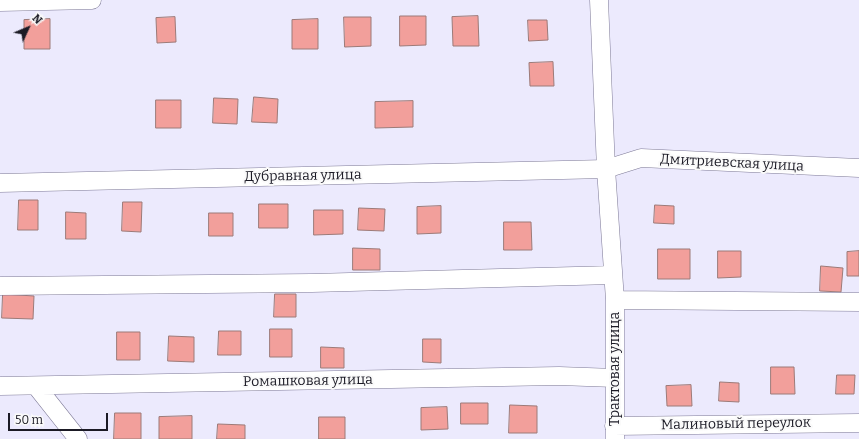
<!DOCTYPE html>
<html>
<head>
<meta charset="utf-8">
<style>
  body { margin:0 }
  #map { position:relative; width:859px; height:439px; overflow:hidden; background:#eceafd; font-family:Bitter,serif }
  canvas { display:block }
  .north { position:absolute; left:8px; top:8px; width:40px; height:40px; -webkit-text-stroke:3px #fafafa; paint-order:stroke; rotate:46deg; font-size:11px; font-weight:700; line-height:16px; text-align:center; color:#1b1a25 }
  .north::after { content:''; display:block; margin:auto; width:14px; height:18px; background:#1b1a25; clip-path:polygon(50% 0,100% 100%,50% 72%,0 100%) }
  .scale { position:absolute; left:8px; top:413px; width:100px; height:18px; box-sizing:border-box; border:2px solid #1b1a25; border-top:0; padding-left:5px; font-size:12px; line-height:14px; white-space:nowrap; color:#1b1a25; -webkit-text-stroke:3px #fafafa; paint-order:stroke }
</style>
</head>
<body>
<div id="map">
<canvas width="859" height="439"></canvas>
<div class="north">N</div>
<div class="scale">50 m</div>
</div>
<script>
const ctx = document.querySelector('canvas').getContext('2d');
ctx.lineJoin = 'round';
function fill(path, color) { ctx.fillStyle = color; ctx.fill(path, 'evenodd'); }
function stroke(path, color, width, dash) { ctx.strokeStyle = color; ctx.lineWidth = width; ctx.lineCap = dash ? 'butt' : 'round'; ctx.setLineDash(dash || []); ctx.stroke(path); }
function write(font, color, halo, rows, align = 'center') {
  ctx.font = font + ' Bitter,serif'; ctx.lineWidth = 4; ctx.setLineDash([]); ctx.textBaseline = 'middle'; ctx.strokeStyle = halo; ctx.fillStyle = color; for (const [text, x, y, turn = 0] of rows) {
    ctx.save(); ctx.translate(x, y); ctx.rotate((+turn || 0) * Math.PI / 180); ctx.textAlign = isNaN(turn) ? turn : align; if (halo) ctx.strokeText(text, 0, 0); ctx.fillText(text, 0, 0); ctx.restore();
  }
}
const building = new Path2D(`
  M400,16H426V45L400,46Z
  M478,16L479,46H453L452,17Z
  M175,17L176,42L157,43L156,18Z
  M344,17H371V46L345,47Z
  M50,19V49H24V20Z
  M318,19V49H292V20Z
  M528,20H547L548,40L529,41Z
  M553,62L554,86H530L529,63Z
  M254,97L278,99L277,123L252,122Z
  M214,98L238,99L237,124L213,123Z
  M156,100H181V128H156Z
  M413,101V127L375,128V102Z
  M19,200H38V230H18Z
  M123,202H142L141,232L122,231Z
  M259,204H288V228H259Z
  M655,205L674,206V224L654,223Z
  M441,206V233L417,234V207Z
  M359,208L385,209L384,231L358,230Z
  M314,210H343V234L314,235Z
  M66,212L86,213V239H66Z
  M209,213H233V236H209Z
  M504,222H531L532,250H504Z
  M353,248L380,249V270H353Z
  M658,249H690V279H658Z
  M718,251H741V277L718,278Z
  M859,251V276H847V252Z
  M821,266L843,268L841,292L820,291Z
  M3,294L34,296L33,319L2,318Z
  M275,294H296V317H274Z
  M270,329H292V357H270Z
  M219,331H241V355H218Z
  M117,332H140V360H117Z
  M169,336L194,337V362L168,361Z
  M423,339H441V363L423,362Z
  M321,347L344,348V368H321Z
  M771,367H794L795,394H771Z
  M837,375H855L854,394H836Z
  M720,382L739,383V402L719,401Z
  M691,385L692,406H667L666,386Z
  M461,403H488V424H461Z
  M510,405L537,406V433H509Z
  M447,407L448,429L421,430V408Z
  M115,413H141V439H114Z
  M192,416V439H159V417Z
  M319,417H345V439H319Z
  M218,424L245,425V439H217Z`);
fill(building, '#f29f9b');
stroke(building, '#9c7a78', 1);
const minor = new Path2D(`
  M599,0L606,169L615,300V439
  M0,2L92,0
  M0,183L606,169L641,158L859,168
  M0,286L312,283L613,275
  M615,300L859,302
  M0,386L559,376L615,378
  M36,386L78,439
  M614,426L859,423`);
stroke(minor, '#7e7a97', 19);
stroke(minor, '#fff', 18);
write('14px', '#1b1a25', '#fafafa', [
  ["Дмитриевская улица",732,163,3],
  ["Дубравная улица",303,176,-1],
  ["Трактовая улица",615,369,-90],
  ["Ромашковая улица",308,381,-1],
  ["Малиновый переулок",736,424,-1]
]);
</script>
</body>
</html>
